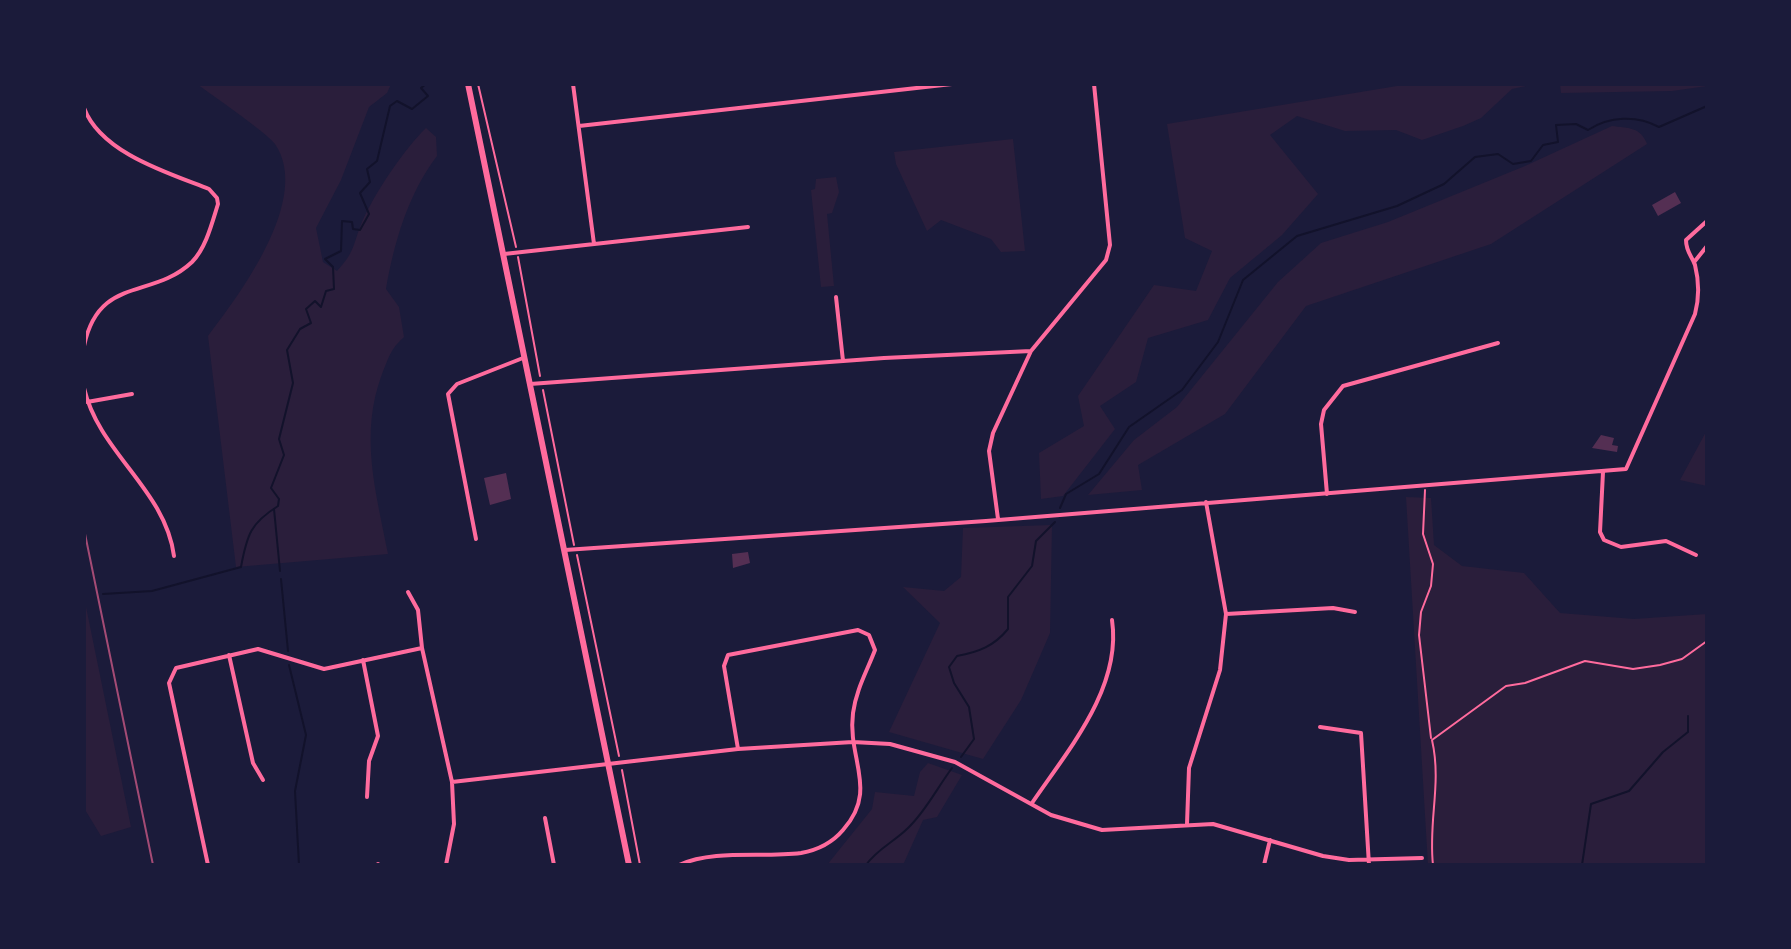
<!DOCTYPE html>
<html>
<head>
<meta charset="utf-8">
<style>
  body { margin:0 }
  #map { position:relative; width:1791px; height:949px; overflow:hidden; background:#1b1b3a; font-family:Mulish,sans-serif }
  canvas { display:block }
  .frame { position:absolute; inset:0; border:86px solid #1b1b3a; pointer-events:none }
</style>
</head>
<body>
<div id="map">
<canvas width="1791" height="949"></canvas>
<div class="frame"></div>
</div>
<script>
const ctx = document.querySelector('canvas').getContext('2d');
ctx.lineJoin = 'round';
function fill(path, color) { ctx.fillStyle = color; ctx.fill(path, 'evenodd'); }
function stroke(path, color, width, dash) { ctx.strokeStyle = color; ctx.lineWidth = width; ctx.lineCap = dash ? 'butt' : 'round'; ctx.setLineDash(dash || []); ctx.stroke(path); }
fill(new Path2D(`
  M197,84H391L387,93L369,107L341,180L316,228L323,262L337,271C355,252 353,244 362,222C374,194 405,148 426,128L436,137L437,156C408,194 394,243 386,289L399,307L404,337C391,348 388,359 382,374C359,435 376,492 388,554L236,567L208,336C240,294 312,198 275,144C266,132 213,96 197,84Z
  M1409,84H1535L1512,89L1481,118L1463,126L1422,140L1396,130L1345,131L1297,116L1270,135L1318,194L1282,235L1230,278L1208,320L1148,338L1136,382L1100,406L1115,429L1063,496L1041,499L1039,453L1084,426L1078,396L1154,285L1196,291L1212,251L1185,238L1167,124Z
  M1560,84H1707V86L1672,91L1561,93Z
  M1612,126C1628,128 1641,127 1647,144L1491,244L1306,306L1225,414L1138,465L1142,490L1088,495L1134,440L1177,407L1278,282L1321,243L1388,222L1525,166Z
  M1013,139L1025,251L1001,252L991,239L941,220L927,231L896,164L894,152Z
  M836,177L839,192L832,213L827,214L834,286L821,287L811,190L815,189L816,179Z
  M1707,430V486L1680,480Z
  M1406,497L1431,498L1434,545L1462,566L1524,573L1560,613L1634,619L1707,614V865H1428Z
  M1052,525L1050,633L1021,700L983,759L889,732L940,623L903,587L944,591L961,577L963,528Z
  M84,597L131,827L101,836L84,808Z
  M928,763L962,775L937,817L923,820L903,865H827L872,809L875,792L914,796L920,772Z`), '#2a1e3b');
stroke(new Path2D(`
  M1060,508L1066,494L1099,474L1129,427L1182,390L1218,342L1243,280L1297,236L1397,206L1444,184L1475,157L1498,154L1513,164L1531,161L1543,145L1558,142L1556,125L1576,124L1588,130C1609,116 1637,115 1659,127L1707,106
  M274,509L280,571
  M281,579L288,651
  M103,594L152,591L241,567C247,534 251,523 278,506L279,499L271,488L284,455L279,439L293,383L287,350L300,329L311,323L306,309L315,301L321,307L326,291L334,289L333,267L325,259L341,251L342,221L352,222L353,229L360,230L369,214L360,193L370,182L367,169L377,161L390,106L397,101L412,109L428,96L421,88L426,84
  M289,665L306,735L295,791L299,865
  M961,757L974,739L969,707L954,683L949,667L957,656C979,652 994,646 1008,629V597L1032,566L1036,541L1055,522
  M866,865C877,849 894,842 908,828C926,811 937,788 952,768
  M1582,865L1591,804L1629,791L1663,752L1688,732V716`), '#12122b', 2);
fill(new Path2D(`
  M1675,192L1681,203L1658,216L1652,205Z
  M1601,435L1614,438L1612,445L1618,446L1617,452L1592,448Z
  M506,473L511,499L490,505L484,478Z
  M748,552L750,563L733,568L732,554Z`), '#542f53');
stroke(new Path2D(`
  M478,84L516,247
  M518,257L540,376
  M543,390L574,545
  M1425,490L1423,534L1433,564L1431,586L1421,612L1419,635L1431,738
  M577,555L619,756
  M622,770L640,865
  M1433,865C1428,821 1442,784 1432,740L1506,686L1525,683L1585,661L1633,669L1660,665L1682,659L1707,641`), '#ff6b9d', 2);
stroke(new Path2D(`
  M573,84L594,244
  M84,108C101,153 168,173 209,189L217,198L218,204C212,223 206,248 192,262C152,300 99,275 84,346
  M579,126L952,84
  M504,254L748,227
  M1695,261L1707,246
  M836,297L843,361
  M530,384L884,358L1031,351
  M84,388C99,453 165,489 174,556
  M87,402L132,394
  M1603,472L1600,532L1604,540L1621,547L1666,541L1696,555
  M1327,494L1321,424L1324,410L1343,386L1498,343
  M998,519L989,451L993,433L1031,351L1106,260L1110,245L1094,84
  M476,539L448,394L457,384L523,358
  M565,550L986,521L1626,469L1695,314C1699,299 1699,281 1695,265C1692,256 1686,252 1686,240L1707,221
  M408,592L418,610L422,648L452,782L454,824L446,865
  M1226,614L1333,608L1355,612
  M229,655L253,763L263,780
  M363,660L378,736L369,761L367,797
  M1320,727L1361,733L1369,865
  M452,782L738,749L853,742L890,744L955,762L1051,815L1102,830L1213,824L1323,856L1349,860L1422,858
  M1032,803C1068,750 1122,688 1112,620
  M545,818L554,865
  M1187,824L1189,768L1220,670L1226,614L1206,502
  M208,865L169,683L176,668L258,649L324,669L422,648
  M378,865V864
  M679,865C715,849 762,858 801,853C818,850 832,843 843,830C879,790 847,759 853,713C856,690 867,671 875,650L869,635L858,630L728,655L724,666L738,749
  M1264,865L1270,840`), '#ff6b9d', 4);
stroke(new Path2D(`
  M468,84L629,865`), '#ff6b9d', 6);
stroke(new Path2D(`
  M84,529L153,865`), '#a44b75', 2);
</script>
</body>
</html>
